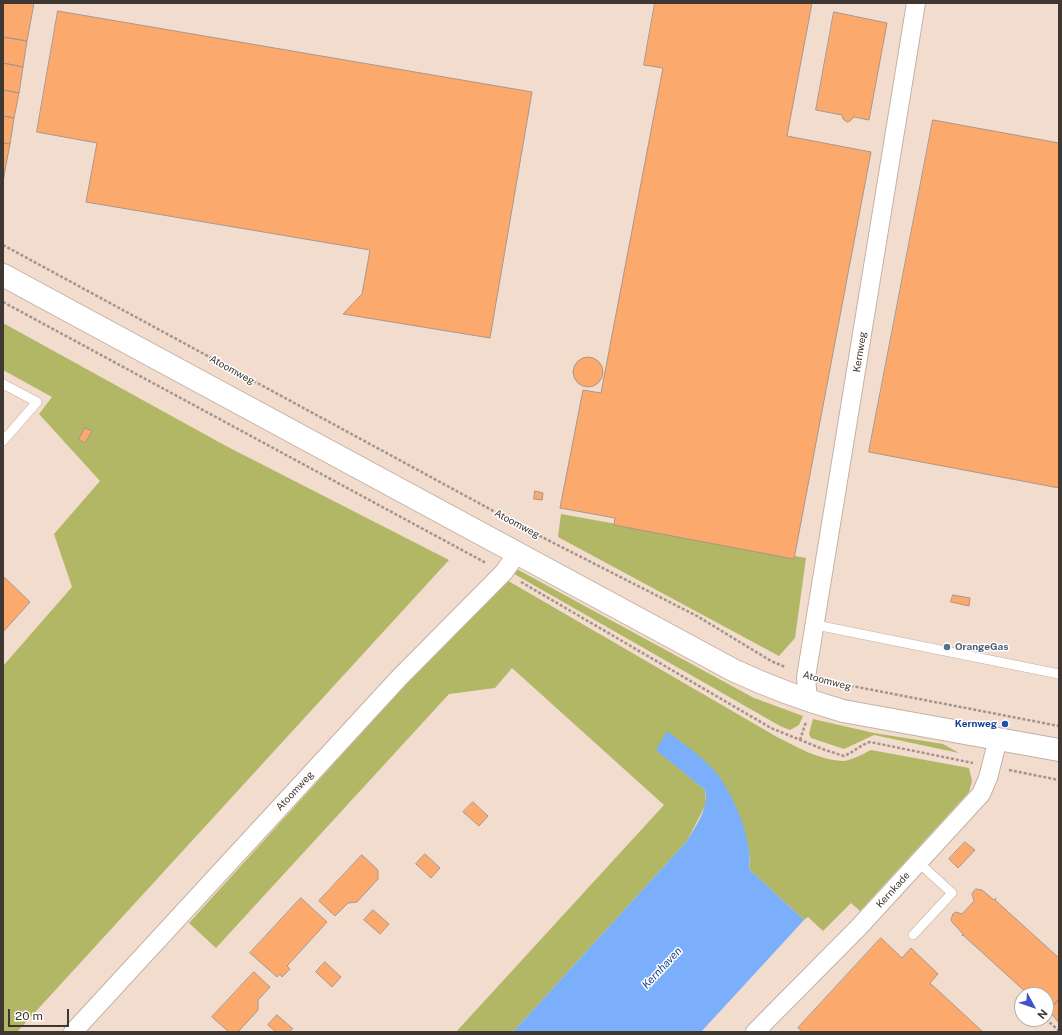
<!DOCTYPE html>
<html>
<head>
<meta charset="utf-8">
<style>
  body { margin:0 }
  #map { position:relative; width:1062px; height:1035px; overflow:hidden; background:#f1dcce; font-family:"Public Sans",sans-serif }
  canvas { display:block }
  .frame { position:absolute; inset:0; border:4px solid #3f3731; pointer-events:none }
  .north { position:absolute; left:1014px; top:987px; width:40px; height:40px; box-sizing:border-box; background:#fff; border:1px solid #b2afad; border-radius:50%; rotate:130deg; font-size:11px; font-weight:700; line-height:16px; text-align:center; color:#3f3731 }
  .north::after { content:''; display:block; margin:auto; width:14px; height:18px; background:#4154c8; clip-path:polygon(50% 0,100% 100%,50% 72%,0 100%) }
  .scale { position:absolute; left:8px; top:1009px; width:61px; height:18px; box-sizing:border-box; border:2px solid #3f3731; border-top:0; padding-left:5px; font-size:12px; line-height:14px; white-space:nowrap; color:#3f3731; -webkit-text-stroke:3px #fff; paint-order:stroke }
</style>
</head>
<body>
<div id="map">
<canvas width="1062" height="1035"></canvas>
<div class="frame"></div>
<div class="north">N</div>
<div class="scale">20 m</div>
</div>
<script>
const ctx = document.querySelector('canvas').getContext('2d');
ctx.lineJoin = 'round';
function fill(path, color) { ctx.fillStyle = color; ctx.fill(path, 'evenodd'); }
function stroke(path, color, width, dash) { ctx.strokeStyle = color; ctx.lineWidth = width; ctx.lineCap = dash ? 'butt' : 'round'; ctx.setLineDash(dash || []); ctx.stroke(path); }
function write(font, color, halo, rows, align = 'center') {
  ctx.font = font + ' "Public Sans",sans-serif'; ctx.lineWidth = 3; ctx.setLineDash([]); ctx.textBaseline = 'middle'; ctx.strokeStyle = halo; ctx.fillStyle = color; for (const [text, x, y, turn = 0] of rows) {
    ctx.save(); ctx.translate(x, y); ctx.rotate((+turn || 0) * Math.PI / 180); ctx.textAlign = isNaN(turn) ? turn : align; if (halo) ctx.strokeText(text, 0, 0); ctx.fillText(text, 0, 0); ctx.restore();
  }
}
fill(new Path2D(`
  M850,309L806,558L795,638L779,656L558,537L561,514L806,558Z
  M3,323L226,446L449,560L17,1032H3V666L72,587L54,534L100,481L39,414L52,397L3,370Z
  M513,567L754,698L803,716L799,725L790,730L780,726L509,571Z
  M505,579L777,737C797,747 819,760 842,761C851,761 863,754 871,750L969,768L972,781L969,792L860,911L851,903L823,931L808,917L804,920L749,869C754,848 734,811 727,790L657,750L705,790L706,804L687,841L513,1032H456L664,805L512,668L495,688L449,694L216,948L189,923L397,694Z
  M813,719L874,733L943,744L959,753L874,735L844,749L811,738L809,734Z`), '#b2b765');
fill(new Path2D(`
  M667,731C682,743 699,754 712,768C732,789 754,841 749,869L804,920L701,1032H513L687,841C696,825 709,809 705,790L656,750Z`), '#7baffb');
const building = new Path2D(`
  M3,3H34L27,41L3,37Z
  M655,3H812L787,136L871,152L794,559L614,525L615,518L560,508L583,390L601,393L663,68L644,65Z
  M58,11L532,92L490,338L343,314L362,294L370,250L86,202L97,143L37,132Z
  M834,12L887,23L869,120L854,117L850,121L847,122L843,119L842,115L816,110Z
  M3,37L27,41L23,67L3,63Z
  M3,63L23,67L19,93L3,90Z
  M3,90L19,93L14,118L3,116Z
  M3,116L14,118L10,144L3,143Z
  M933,120L1059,143V488L869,452Z
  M3,143L10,144L5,170L3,169Z
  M3,169L5,170L3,183Z
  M573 372a15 15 0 1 1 30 0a15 15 0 1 1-30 0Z
  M85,428L92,431L85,443L79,439Z
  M535,491L543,493L542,500L534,499Z
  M3,576L30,602L3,632Z
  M953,595L970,598L969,606L951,602Z
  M473,802L488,816L479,826L463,812Z
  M965,842L975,850L958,868L949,859Z
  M425,854L440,868L431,878L416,864Z
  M362,855L378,870V879L357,902L348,903L335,916L319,901Z
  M976,889L982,890L994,900L996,898L995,900L1059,958V999L1048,1012L1046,1011V995H1029L963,935L962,936L963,934L952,922L951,919L953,914L956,912L962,914L974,901L972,894Z
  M301,898L327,922L287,966L290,969L282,977L280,974L277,977L250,953Z
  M373,910L389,924L380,934L364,920Z
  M881,938L902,958L911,948L933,969L938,974L930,983L983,1032H803L798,1028Z
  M325,962L341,977L332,987L316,972Z
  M254,972L270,987L258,1000V1010L238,1032H229L212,1017Z
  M1059,999V1023L1050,1012L1047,1013Z
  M277,1015L293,1029H292L289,1032H276L268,1025Z`);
fill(building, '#fba96c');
stroke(building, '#aa9689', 1);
const lane = new Path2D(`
  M3,384L37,402L3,441
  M816,625L1059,674
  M913,935L952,893L918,862`);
const street = new Path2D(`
  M808,701L806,677L916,3
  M73,1032L399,678L504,572L518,552
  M755,1032L859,927L981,794L988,778L998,739`);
const secondary = new Path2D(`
  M3,275L733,670C769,687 805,700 843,711L1059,750`);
stroke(lane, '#c5b1a3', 10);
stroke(street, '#c5b1a3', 20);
stroke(secondary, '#c5b1a3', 24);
stroke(new Path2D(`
  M3,245L534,533L697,616L771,661L785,667
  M3,302L486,563
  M521,582L771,728L825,750L844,756C854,752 860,745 870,742L973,763
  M826,681L1059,726
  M800,740L806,722
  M1009,770L1059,780
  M1046,1019L1059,1031`), '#a4948a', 2.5, [3, 2]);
stroke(lane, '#fff', 9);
stroke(street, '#fff', 18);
stroke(secondary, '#fff', 22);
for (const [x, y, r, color] of [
  [947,647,4,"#5c6f8a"],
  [1005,724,4,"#1a4fb4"]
]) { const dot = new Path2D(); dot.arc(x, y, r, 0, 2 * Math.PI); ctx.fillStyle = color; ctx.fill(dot); stroke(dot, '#fff', 1.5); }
write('10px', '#3f3731', '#fff', [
  ["Kernweg",860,352,-81],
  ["Atoomweg",232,370,29],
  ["Atoomweg",517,524,28],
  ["Atoomweg",827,681,15],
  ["Atoomweg",295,791,-47],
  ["Kernkade",893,890,-48]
]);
write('bold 10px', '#4e5e75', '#fff', [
  ["OrangeGas",955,647]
], 'left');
write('bold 10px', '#164399', '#fff', [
  ["Kernweg",997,724]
], 'right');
write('italic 11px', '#164689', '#fff', [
  ["Kernhaven",662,968,-47]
]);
</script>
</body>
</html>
